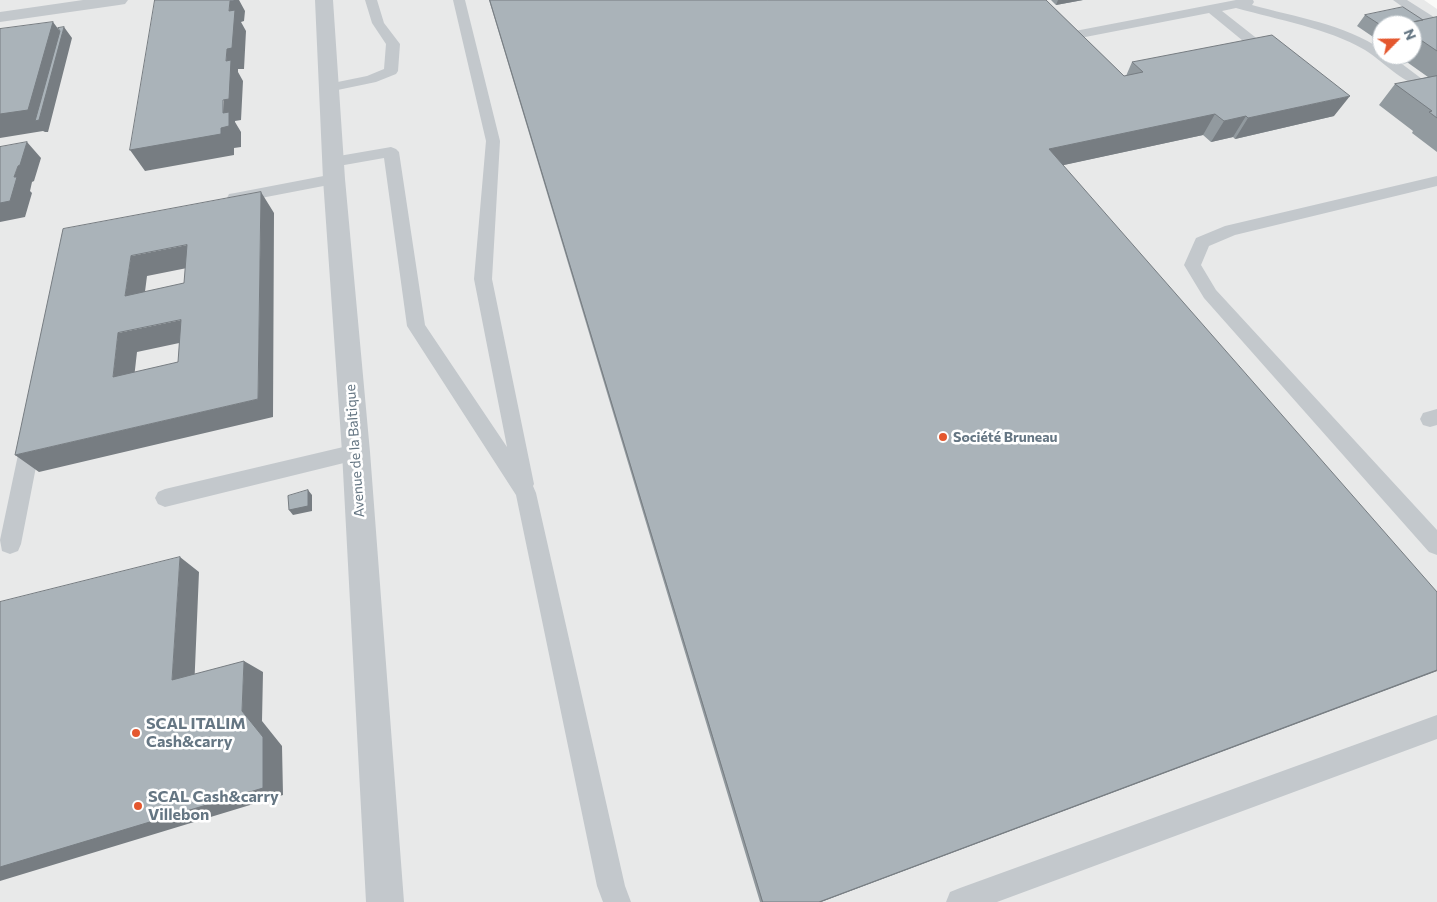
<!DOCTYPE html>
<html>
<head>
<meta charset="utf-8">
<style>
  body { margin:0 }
  #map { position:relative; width:1437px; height:902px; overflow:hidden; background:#fafaf8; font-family:Commissioner,sans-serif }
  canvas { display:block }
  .north { position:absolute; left:1372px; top:15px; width:50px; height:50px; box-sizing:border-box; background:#fff; border:1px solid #c1c8cd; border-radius:50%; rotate:67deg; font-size:14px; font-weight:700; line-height:20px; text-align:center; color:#657683 }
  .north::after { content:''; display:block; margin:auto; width:18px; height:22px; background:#e4572e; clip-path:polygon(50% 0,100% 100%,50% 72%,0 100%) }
</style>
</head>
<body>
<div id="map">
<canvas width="1437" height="902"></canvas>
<div class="north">N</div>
</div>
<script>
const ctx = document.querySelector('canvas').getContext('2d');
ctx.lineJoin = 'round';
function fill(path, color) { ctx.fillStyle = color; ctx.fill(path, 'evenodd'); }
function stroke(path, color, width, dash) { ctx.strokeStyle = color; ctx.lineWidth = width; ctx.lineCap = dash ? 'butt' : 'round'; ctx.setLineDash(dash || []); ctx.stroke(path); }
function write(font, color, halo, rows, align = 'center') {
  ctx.font = font + ' Commissioner,sans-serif'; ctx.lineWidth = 5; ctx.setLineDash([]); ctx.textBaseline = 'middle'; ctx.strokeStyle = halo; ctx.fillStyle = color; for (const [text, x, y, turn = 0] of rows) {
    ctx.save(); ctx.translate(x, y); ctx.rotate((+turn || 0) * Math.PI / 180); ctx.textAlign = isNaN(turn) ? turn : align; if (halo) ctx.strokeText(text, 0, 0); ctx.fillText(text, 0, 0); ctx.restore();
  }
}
fill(new Path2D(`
  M0,0H1424L1437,9V902H0ZM1382,25H1412V55H1382Z`), '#e8e9e9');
fill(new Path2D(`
  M365,0H377L384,23L400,44L398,71L396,74L376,82L328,92L323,91L321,88L323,85L367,76L384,69L386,44L372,23Z
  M453,0H465L500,141L492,279L534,484L533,486L536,493L625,886L631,902H603L597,886L516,495L407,326L384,158L333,167L328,165L325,162L328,159L333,157L391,147L396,149L399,152L425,325L507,447L474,279L486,141Z
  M1236,0H1253L1254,2L1252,5C1295,17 1345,24 1382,50V55H1390L1426,82L1424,85C1409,89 1379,58 1365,50C1327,28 1279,20 1236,8L1222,11L1269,48L1271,51L1269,54H1259L1209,13L1075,39L1068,35L1075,31Z
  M1393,0H1407L1437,19V29L1432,28Z
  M334,174L339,175L342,179L339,183L235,203L229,202L227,198L229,194L235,193Z
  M1437,176V186L1235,235L1209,246L1201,265L1216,290L1437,530V555L1429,552L1204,298L1184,265L1196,238L1225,226Z
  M1437,409V425L1430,427L1423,425L1420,419L1423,413Z
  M32,428L39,430L42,436L21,544L18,551L10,554L2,551L0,540L22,436L25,430Z
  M356,444L363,446L366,452L363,458L356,460L165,507L158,504L155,498L158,492L165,489Z
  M1437,715V739L997,902H946L950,892L960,888Z`), '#c3c8cc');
fill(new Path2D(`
  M83,0H128L125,4L119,5L0,22V12Z
  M315,0H333L345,179L370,452L404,902H366L342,452L323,179Z`), '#c3c8cc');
fill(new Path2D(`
  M489,0H1046L1124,76H1126L1132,62L1334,116L1235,139L1233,137L1211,142L1203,135L1063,165L1437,671L821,902H760Z
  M1051,0H1083L1056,5Z
  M1365,15L1423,20L1437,17V152L1412,133L1413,131L1379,105L1395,84L1428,77L1397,55H1412V25H1382V43L1357,26Z`), '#929a9f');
fill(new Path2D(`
  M232,0H239L245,11L244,21L241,22L246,31L244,69H238V72L243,81L241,120L235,121V122L241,132V147L234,148V155L145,171L130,150L223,113L229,11L230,1Z
  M1058,0H1083L1056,5Z
  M53,22L62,34L64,27L72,38L48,132H45L43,131L0,138V114Z
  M1350,96L1334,116L1235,139L1248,118Z
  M1215,114L1203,135L1041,170L1049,149Z
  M1246,116L1233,137L1211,142L1224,121Z
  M27,142L41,158L34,181L32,182L30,191L32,193L25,217L0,222V203L14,177L18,166Z
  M261,192L274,213L273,417L39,472L15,455L258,399Z
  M187,245L202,265L147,276L142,315L125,296L131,256Z
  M181,320L198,339L137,352L132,396L113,377L118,333Z
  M308,490L312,495V511L293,515L289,510Z
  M180,557L199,572L194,691L172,680Z
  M244,661L263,672L262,721L282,746L283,795L0,881V867L242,711Z
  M1437,670V671L821,902H819Z`), '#777d82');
const building = new Path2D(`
  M155,0H234V1H230L229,11L235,10L232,48L227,49L226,61L231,60L229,99L223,100V113L229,112V126L221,128V134L130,150Z
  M490,0H1046L1124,76L1143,72L1132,62L1272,35L1350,96L1248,118L1246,116L1224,121L1215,114L1049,149L1437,592V670L819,902H763Z
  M1403,7L1423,20L1399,25H1382V26L1365,15Z
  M1437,17V51L1412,34V25H1399Z
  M53,22L28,110L0,114V29Z
  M64,27L39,120L35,121L60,31L58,28Z
  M1437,76V118L1429,112L1432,111L1395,84Z
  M27,142L20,165L18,166L14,177H17L10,201L0,203V147Z
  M261,192L258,399L15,455L63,229ZM187,245L184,283L125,296L131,256ZM181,320L178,362L113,377L118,333Z
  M308,490V506L289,510L288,496Z
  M180,557L172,680L244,661L242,711L263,737V788L0,867V602Z`);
fill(building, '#aab3b9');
stroke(building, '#777d82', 1);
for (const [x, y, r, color] of [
  [943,437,5,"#e4572e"],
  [136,733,5,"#e4572e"],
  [138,806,5,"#e4572e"]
]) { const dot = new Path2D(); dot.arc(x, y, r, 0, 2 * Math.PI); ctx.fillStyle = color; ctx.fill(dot); stroke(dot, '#fff', 2); }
write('bold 14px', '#657683', '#fff', [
  ["Société Bruneau",953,437]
], 'left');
write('14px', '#657683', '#fff', [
  ["Avenue de la Baltique",355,451,-94]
]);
write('bold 16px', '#657683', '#fff', [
  ["SCAL ITALIM",146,724],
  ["Cash&carry",146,742],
  ["SCAL Cash&carry",148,797],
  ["Villebon",148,815]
], 'left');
</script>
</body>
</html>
